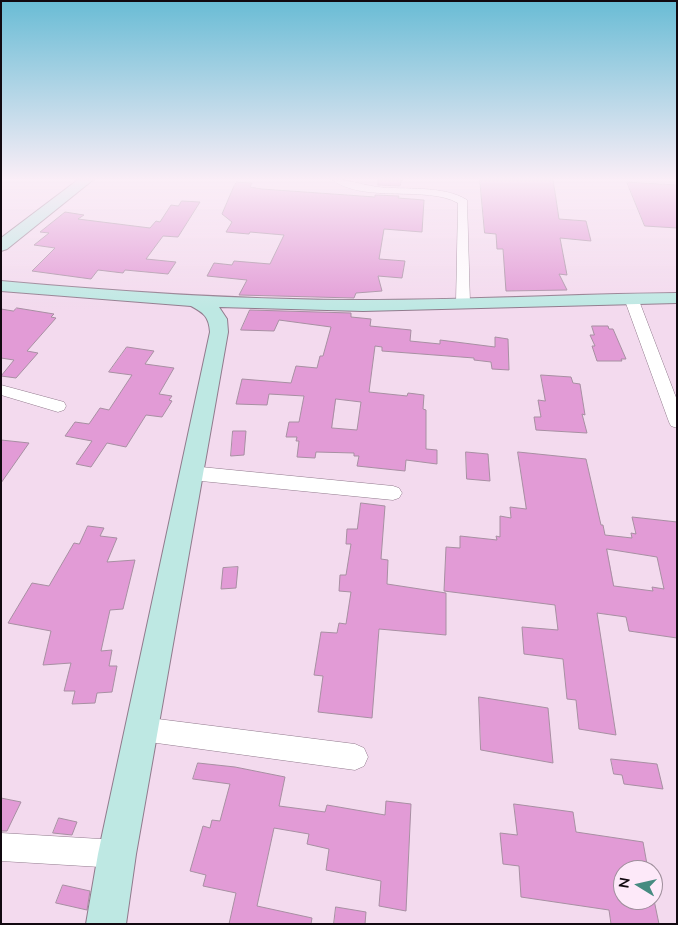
<!DOCTYPE html>
<html>
<head>
<meta charset="utf-8">
<style>
  body { margin:0 }
  #map { position:relative; width:678px; height:925px; overflow:hidden; background:#f3daee; font-family:Mulish,sans-serif }
  canvas { display:block }
  .frame { position:absolute; inset:0; border:2px solid #110910; pointer-events:none }
  .north { position:absolute; left:613px; top:860px; width:50px; height:50px; box-sizing:border-box; background:#fde9f9; border:1px solid #9f8f9c; border-radius:50%; rotate:279deg; font-size:14px; font-weight:700; line-height:20px; text-align:center; color:#110910 }
  .north::after { content:''; display:block; margin:auto; width:18px; height:22px; background:#468b81; clip-path:polygon(50% 0,100% 100%,50% 72%,0 100%) }
</style>
</head>
<body>
<div id="map">
<canvas width="678" height="925"></canvas>
<div class="frame"></div>
<div class="north">N</div>
</div>
<script>
const ctx = document.querySelector('canvas').getContext('2d');
ctx.lineJoin = 'round';
function fill(path, color) { ctx.fillStyle = color; ctx.fill(path, 'evenodd'); }
function stroke(path, color, width, dash) { ctx.strokeStyle = color; ctx.lineWidth = width; ctx.lineCap = dash ? 'butt' : 'round'; ctx.setLineDash(dash || []); ctx.stroke(path); }
const building = new Path2D(`
  M379,179H402L400,186L378,185Z
  M480,179H553L559,219L586,221L591,241L560,238L567,275L559,274L567,290L506,291L503,249H497L496,234L485,233Z
  M237,182L252,183L250,187L262,189L375,197V195L399,196L398,198L424,200L422,232L384,229L379,259L405,261L402,278L378,276L382,291L356,293L354,298L239,295L247,280L207,276L214,263L232,265L234,261L270,264L284,235L250,232L249,234L226,232L232,222L222,214L234,186Z
  M627,182L677,185V228L645,226Z
  M182,201L200,202L178,237L163,236L146,259L176,262L168,274L125,270L123,273L98,270L91,279L32,271L55,248L34,245L49,233L40,232L65,212L84,215L78,219L150,228L156,221L160,222L171,205L178,206Z
  M17,308L54,314L51,317L56,318L27,351L38,353L16,378L1,376L14,360L1,358V309L13,311Z
  M250,310L351,313V317L371,319L370,326L411,330L410,341L440,344V340L495,347V337L508,339L509,370L492,369L491,362L474,360V358L382,351V347L375,346L369,392L407,396L408,393L424,395L423,409L426,410V449L437,450V464L406,460L405,471L357,466L359,456H354V453L316,452L315,458L297,457L299,441H296L297,437H286L289,422H299L304,396L269,394L267,405L236,404L242,379L291,383L296,366L317,368L320,356H323L331,327L279,320L274,331L241,330ZM336,399L361,402L357,430L332,428Z
  M592,326H608L609,329H613L626,359H621L622,361H597L592,346H595L590,335H594Z
  M127,347L154,351L145,364L174,368L159,394L172,396L169,400L172,401L162,417L146,415L126,447L107,443L91,467L76,464L92,441L65,436L75,422L89,424L100,408L109,410L132,375L109,372Z
  M541,375L571,377L573,383L580,384L585,415L582,414L587,433L536,430L534,417H541L538,400L545,401Z
  M233,431H246L244,455L231,456Z
  M1,440L29,443L1,483Z
  M466,452L488,454L490,481L467,479Z
  M518,452L586,459L601,525H603L605,535L632,538L631,533L636,534L632,517L677,522V638L629,631L626,617L597,613L616,735L579,729L576,700L567,699L563,659L524,654L522,627L558,630L555,605L444,591L446,547L460,548V536L497,540L496,536L500,537V516L511,518L510,507L526,509ZM607,549L657,557L664,589L652,587L653,591L614,586Z
  M361,503L385,506L381,559L388,560L387,584L446,593V635L379,629L372,718L318,712L323,676L314,675L321,632L337,633L339,623L346,624L351,592L339,591L340,575H346L351,544H346L347,529H357Z
  M88,526L104,528L100,536L117,538L107,562L135,560L123,609L110,610L101,651L112,650L109,666H117L112,692L97,693L95,703L72,704L75,691H64L71,663L43,665L51,631L8,623L32,583L49,586L74,543L79,544Z
  M238,567L236,588L221,589L223,568Z
  M479,697L548,708L553,763L481,750Z
  M611,759L657,764L663,789L624,784L622,775L614,774Z
  M198,763L235,767L285,777L279,806L325,812L327,805L385,815L386,801L411,804L406,911L379,906L381,881L326,870L329,849L307,844L309,834L274,828L257,906L312,918L311,924H229L236,893L203,886L206,875L190,871L203,826L210,828L212,820L220,821L230,784L193,779Z
  M1,798L21,802L7,831H1Z
  M514,804L573,812L576,832L643,842L648,870H623V900H654L659,924H611L609,910L521,897L519,866L503,864L500,833L517,835Z
  M59,818L77,822L72,835L53,833Z
  M63,885L90,891L87,910L56,903Z
  M336,907L366,912L365,924H334Z`);
fill(building, '#e29bd6');
stroke(building, '#a78fa2', 1);
const street = new Path2D(`
  M331,179C347,179 362,185 378,187C404,190 444,185 467,200L470,303L468,306H458L456,303L458,203C427,185 362,204 331,179Z
  M631,294L638,298L677,400V428L671,426L669,422L624,298Z
  M1,385L64,402L66,406L64,410L58,412L1,395Z
  M191,466L393,486L399,488L402,493L399,498L393,500L191,480L185,478L182,473L185,468Z
  M142,717L355,744L364,748L368,757L364,766L355,770L142,741L133,738L130,729L133,720Z
  M1,833L117,840L127,844L131,854L127,864L117,868L1,861Z`);
const secondary = new Path2D(`
  M79,179H94L7,249L1,251V238Z
  M1,281C122,292 242,300 363,300C468,300 572,294 677,293V303L363,311L219,307L227,319L228,332L136,854L126,924H86L98,854L210,332C209,317 204,313 191,306L1,291Z`);
stroke(street, '#917b8d', 1);
stroke(secondary, '#917b8d', 2);
fill(street, '#fff');
fill(secondary, '#bee8e3');
const sky = ctx.createLinearGradient(0, 0, 0, 309);
sky.addColorStop(0, '#69bcd5');
sky.addColorStop(0.58, '#faeef7');
sky.addColorStop(1, '#faeef700');
ctx.fillStyle = sky;
ctx.fillRect(0, 0, 678, 309);
</script>
</body>
</html>
